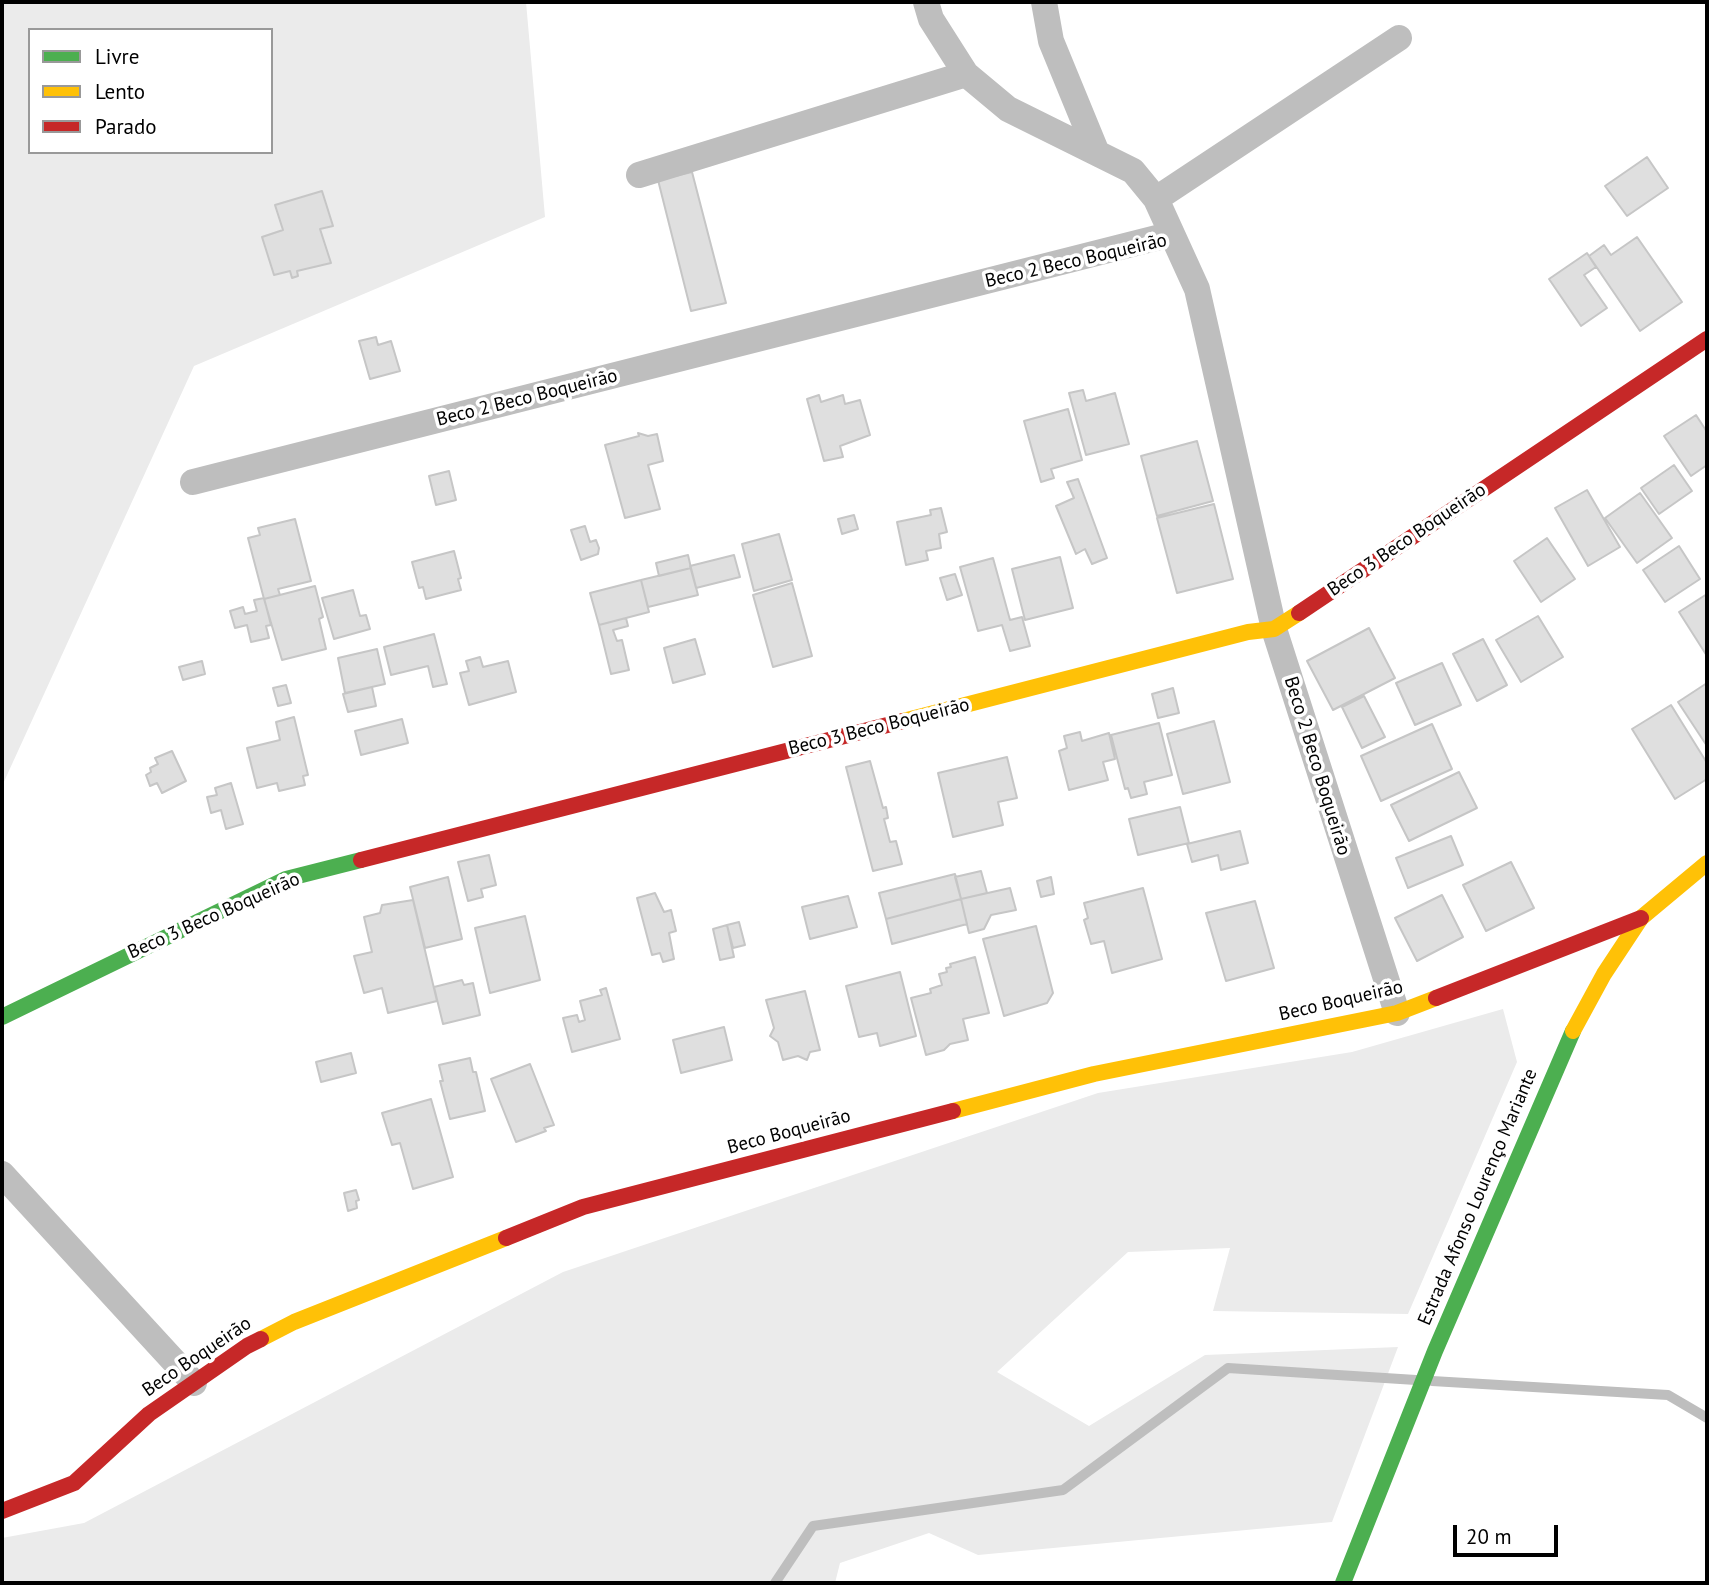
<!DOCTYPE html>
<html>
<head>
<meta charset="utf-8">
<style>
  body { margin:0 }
  #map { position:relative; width:1709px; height:1585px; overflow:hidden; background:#fff; font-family:"PT Sans",sans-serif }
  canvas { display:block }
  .frame { position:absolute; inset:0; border:4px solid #000; pointer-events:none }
  .legend { position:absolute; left:28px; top:28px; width:245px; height:126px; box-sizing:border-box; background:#fff; border:2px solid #999; margin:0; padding:9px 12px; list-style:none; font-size:21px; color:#000 }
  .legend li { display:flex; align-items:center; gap:14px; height:35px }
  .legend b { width:35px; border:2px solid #999 }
  .scale { position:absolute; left:1453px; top:1525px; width:105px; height:32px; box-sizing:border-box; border:4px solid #000; border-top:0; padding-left:9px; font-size:21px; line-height:24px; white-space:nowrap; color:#000; -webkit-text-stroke:5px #fff; paint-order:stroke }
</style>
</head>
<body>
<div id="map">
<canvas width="1709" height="1585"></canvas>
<div class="frame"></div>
<ul class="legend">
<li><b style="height:9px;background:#4caf50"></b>Livre</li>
<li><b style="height:9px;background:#ffc107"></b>Lento</li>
<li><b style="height:9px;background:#c62828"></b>Parado</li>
</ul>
<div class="scale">20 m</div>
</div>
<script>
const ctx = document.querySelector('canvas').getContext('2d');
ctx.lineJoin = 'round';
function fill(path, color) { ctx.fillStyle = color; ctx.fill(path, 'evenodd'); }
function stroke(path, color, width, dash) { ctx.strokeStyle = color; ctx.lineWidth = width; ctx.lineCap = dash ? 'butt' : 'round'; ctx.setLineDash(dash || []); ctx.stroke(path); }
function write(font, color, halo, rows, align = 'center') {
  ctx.font = font + ' "PT Sans",sans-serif'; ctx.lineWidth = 7; ctx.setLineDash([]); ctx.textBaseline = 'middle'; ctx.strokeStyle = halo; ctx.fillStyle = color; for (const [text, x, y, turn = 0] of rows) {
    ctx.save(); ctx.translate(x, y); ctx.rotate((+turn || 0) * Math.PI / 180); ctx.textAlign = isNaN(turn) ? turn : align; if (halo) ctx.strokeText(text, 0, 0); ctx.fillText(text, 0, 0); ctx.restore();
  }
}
fill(new Path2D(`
  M2,2H526L545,217L194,366L2,786ZM30,30H271V152H30Z
  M1503,1009L1517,1062L1408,1314L1213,1311L1230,1248L1128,1252L997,1372L1089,1426L1205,1355L1398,1347L1332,1522L978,1555L929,1533L840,1563L835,1583H2V1538L84,1523L563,1272L1098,1093L1352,1052Z`), '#ebebeb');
stroke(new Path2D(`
  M1432,1381L1668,1395L1707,1418
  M775,1583L813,1526L1063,1490L1228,1368L1416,1380`), '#bebebe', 10);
const building = new Path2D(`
  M1647,157L1668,188L1627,216L1605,186Z
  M692,172L726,303L691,311L658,180Z
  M322,191L333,226L320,229L331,263L297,271L298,276L292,278L290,271L274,275L262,237L283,230L275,205Z
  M1637,237L1682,302L1640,331L1589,256L1604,245L1611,255Z
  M1587,253L1596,267L1584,275L1607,308L1581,326L1549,279Z
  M376,337L378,345L391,341L400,371L370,379L359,341Z
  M1083,390L1086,401L1115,393L1129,444L1086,455L1069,393Z
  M819,395L821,402L843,395L845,404L860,400L870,435L840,446L843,457L824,461L807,399Z
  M1068,409L1082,460L1051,469L1054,478L1041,482L1024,421Z
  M1696,415L1707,432V465L1691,476L1664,436Z
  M638,433L648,436L657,434L663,461L648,465L660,509L625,518L605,445L639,436Z
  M1197,441L1213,501L1157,516L1141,456Z
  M1674,465L1692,491L1659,514L1641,488Z
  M449,471L456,500L436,505L429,476Z
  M1078,479L1107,558L1092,564L1085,549L1076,554L1056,506L1074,498L1067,482Z
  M1587,490L1620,547L1588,566L1555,508Z
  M1640,493L1672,538L1637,563L1605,518Z
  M1214,504L1233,579L1177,593L1157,518Z
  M941,508L947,532L939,534L941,548L926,551L928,560L906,565L897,522L931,515L930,510Z
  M854,515L858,529L842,534L838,519Z
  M295,519L311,581L278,589L280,595L264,599L248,538L260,535L258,528Z
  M585,526L590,542L596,540L599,548L598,554L581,560L571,530Z
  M779,534L792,580L754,591L742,544Z
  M1547,538L1575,579L1541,602L1514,561Z
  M1679,546L1700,579L1665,602L1643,570Z
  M454,551L461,578L458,579L461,590L426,599L423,587L419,588L412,562Z
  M688,555L691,568L659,576L656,563Z
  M734,555L740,577L696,588L690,566Z
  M1060,557L1073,608L1025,620L1012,569Z
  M993,558L1010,620L1022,617L1030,646L1010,651L1002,625L978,631L960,567Z
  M691,568L698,595L648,607L641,580Z
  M955,574L962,595L947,600L940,578Z
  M641,580L649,612L599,625L590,593Z
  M792,583L812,656L773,667L753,595Z
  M315,586L323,617L319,619L326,649L282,660L264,599Z
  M353,590L360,616L366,615L370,629L334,639L322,598Z
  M1707,594V656L1679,612Z
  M264,598L271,625L266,626L269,638L251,642L247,625L235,628L230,611L243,607L245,614L257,611L254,600Z
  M1538,616L1563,657L1521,682L1496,640Z
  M626,618L628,626L613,630L617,641L622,640L629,670L611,674L599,625Z
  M1369,628L1395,678L1333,710L1307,661Z
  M434,634L447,684L433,687L428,666L391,675L384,647Z
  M695,639L705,674L673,683L664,648Z
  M1483,639L1507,685L1477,701L1453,654Z
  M377,649L385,684L345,693L338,658Z
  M480,657L483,667L508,661L516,692L469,705L460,673L469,671L466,661Z
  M202,661L205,674L183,680L179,667Z
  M1442,663L1461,705L1415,725L1396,683Z
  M1707,683V746L1678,702Z
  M286,685L291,703L278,706L273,688Z
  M372,687L376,706L348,712L343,694Z
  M1173,688L1179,713L1158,718L1152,694Z
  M1364,696L1385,737L1362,748L1342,707Z
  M1671,705L1707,763V779L1675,799L1632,729Z
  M294,717L308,775L303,776L305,785L279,791L277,783L257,788L247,748L280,740L276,722Z
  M402,719L408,743L361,755L355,731Z
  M1214,721L1230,782L1183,794L1167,734Z
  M1159,723L1172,775L1144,782L1147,794L1131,798L1128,788L1125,789L1111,735Z
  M1432,724L1452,769L1381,801L1361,756Z
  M1080,732L1082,741L1109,733L1115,759L1103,762L1108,780L1069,790L1059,751L1067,748L1064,736Z
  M172,751L186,781L162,793L157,783L150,786L146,775L151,772L150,768L158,764L155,758Z
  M1007,757L1017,798L998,802L1003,825L953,837L938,773Z
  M870,761L883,808L886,807L888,818L884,819L890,842L896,841L902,864L873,871L846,767Z
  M1459,772L1477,808L1409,841L1391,805Z
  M231,783L243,824L226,829L221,810L211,813L207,797L217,795L215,788Z
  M1180,807L1189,843L1138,855L1129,819Z
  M1240,831L1248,863L1221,870L1218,855L1192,862L1187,844Z
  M1451,836L1463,865L1408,888L1396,858Z
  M489,855L496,885L481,889L483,897L468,901L458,862Z
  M1511,862L1534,908L1486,931L1463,885Z
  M981,871L987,893L961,899L955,877Z
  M955,874L961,899L886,919L879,893Z
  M448,877L462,939L425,948L410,887Z
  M1051,877L1054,894L1041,897L1037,881Z
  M1010,888L1016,910L991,915L984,929L969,933L961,899Z
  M1143,888L1162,959L1112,973L1104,941L1091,944L1084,920L1088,918L1084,903Z
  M655,893L664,912L671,910L676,931L669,933L674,959L663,962L660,953L652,955L637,898Z
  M1442,895L1463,937L1417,961L1395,918Z
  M848,896L857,927L810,939L802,907Z
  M961,899L967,924L892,944L886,919Z
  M413,900L437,1001L388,1013L382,988L364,993L354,956L372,952L364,917L380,913L382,905Z
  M1255,901L1274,968L1226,981L1206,913Z
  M525,916L540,980L490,993L475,928Z
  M739,922L745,945L733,948L727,925Z
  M727,925L734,957L720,960L713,929Z
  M1036,926L1053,993L1047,1003L1004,1016L983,939Z
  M975,957L989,1013L963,1019L968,1040L950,1044L944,1050L926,1055L911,998L931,993L930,989L942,985L939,974L947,972L946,968L951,967L950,964Z
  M900,972L916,1036L880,1046L877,1033L859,1037L846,986Z
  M462,980L464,985L473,983L480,1015L443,1024L434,987Z
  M606,988L620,1039L572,1052L563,1018L577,1015L579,1022L585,1020L580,1001L602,995L600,990Z
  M805,991L820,1050L810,1052L807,1060L798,1056L783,1060L778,1042L770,1036L774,1028L766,1000Z
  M724,1027L732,1060L681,1073L673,1040Z
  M351,1053L356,1073L321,1082L316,1062Z
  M470,1058L473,1072H476L485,1111L450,1119L440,1081H443L439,1065Z
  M530,1064L554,1125L544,1128L546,1131L516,1142L491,1079Z
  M431,1099L453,1177L413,1189L400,1143L392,1145L382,1113Z
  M356,1190L359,1200L356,1201L357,1208L348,1211L344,1193Z`);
fill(building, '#dfdfdf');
stroke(building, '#c6c6c6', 2);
stroke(new Path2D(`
  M926,2L931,19L966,74L1008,109L1133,171L1156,199L1197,289L1274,629L1397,1013
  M1044,2L1051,41L1097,153
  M639,175L966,74
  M1156,199L1399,38
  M193,482L1172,234
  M2,1174L194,1383`), '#bebebe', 26);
stroke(new Path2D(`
  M2,1017L286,879L361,860
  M1343,1583L1435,1351L1573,1031`), '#4caf50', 16);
stroke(new Path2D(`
  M903,721L1248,632L1274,629L1299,613
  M1573,1031L1604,974L1641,918L1707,863
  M953,1111L1094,1074L1397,1013L1436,998
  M261,1339L294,1322L506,1238`), '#ffc107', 16);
stroke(new Path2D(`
  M1299,613L1707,339
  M361,860L903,721
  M1436,998L1641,918
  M506,1238L583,1207L953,1111
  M2,1511L74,1483L149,1414L247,1346L261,1339`), '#c62828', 16);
write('19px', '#000', '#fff', [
  ["Beco 2 Beco Boqueirão",1076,261,-13],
  ["Beco 2 Beco Boqueirão",527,398,-14],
  ["Beco 3 Beco Boqueirão",1407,540,-34],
  ["Beco 3 Beco Boqueirão",879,727,-14],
  ["Beco 2 Beco Boqueirão",1317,766,73],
  ["Beco 3 Beco Boqueirão",214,916,-24],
  ["Beco Boqueirão",1341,1001,-13],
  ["Beco Boqueirão",789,1132,-15],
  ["Estrada Afonso Lourenço Mariante",1478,1197,-67],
  ["Beco Boqueirão",197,1357,-34]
]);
</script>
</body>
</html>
